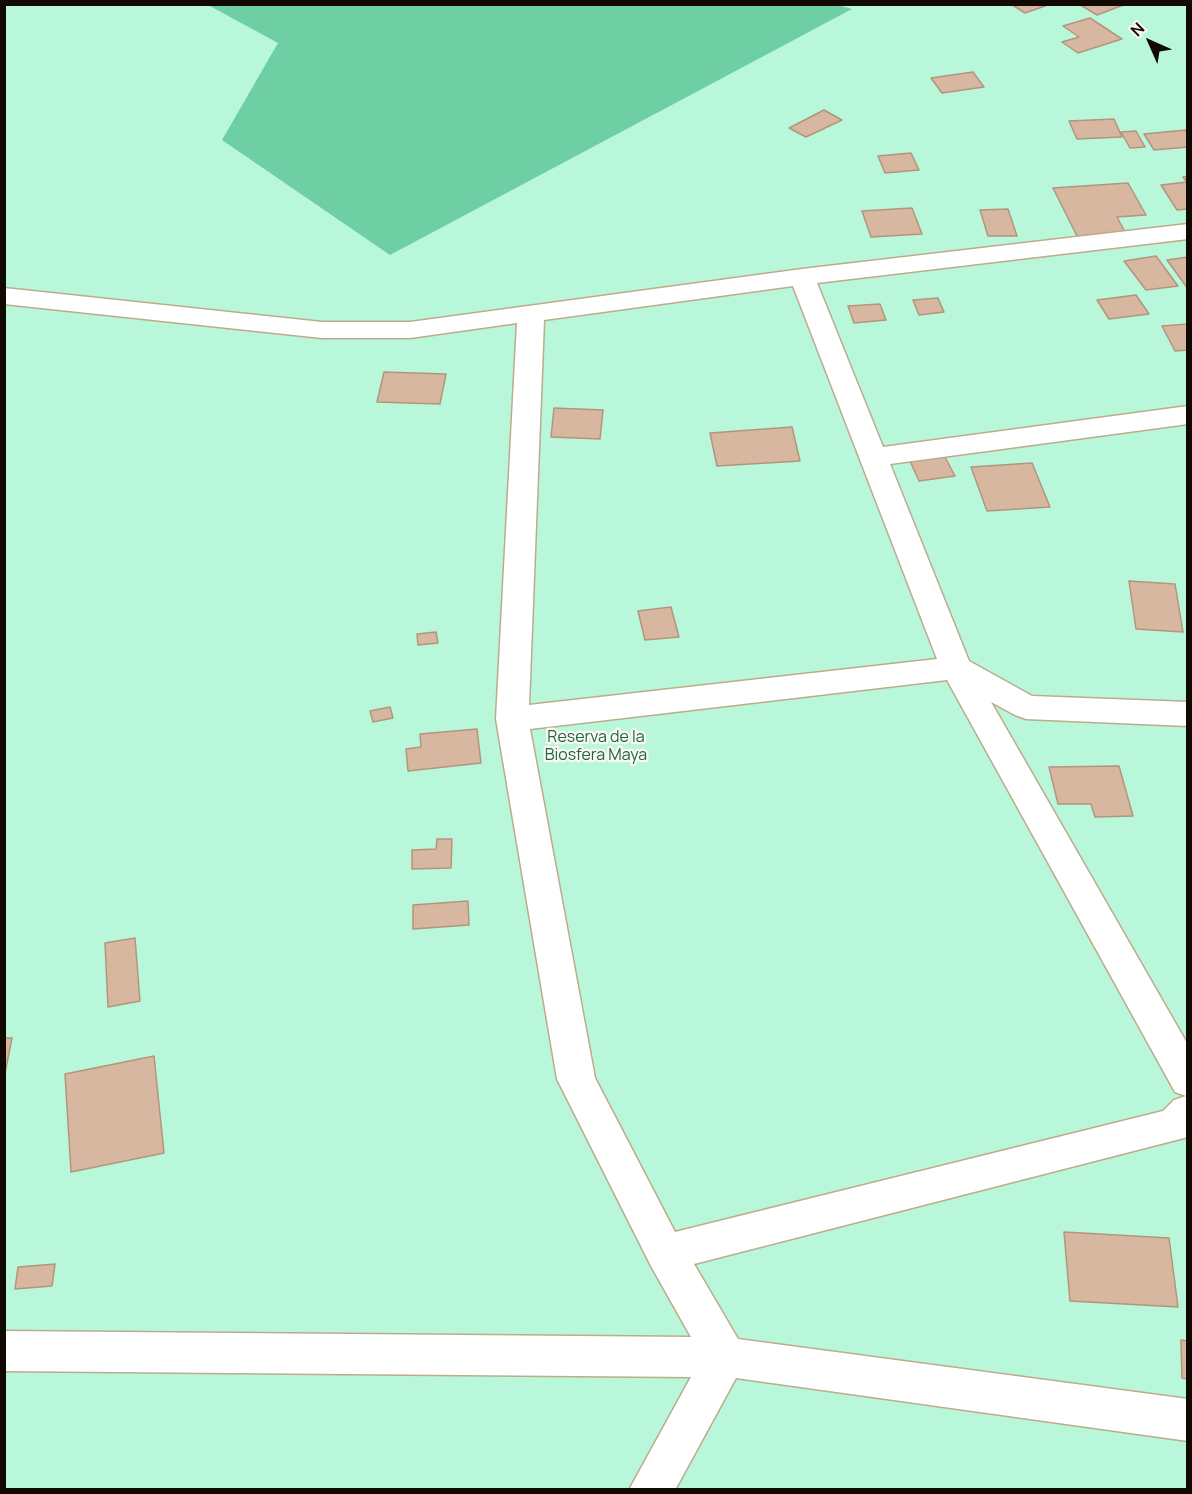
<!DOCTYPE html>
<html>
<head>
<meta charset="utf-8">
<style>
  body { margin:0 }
  #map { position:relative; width:1192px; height:1494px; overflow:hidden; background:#fcf8f1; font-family:Manrope,sans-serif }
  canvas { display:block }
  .frame { position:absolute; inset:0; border:6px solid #110a02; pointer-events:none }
  .north { position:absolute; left:1120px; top:12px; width:60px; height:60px; -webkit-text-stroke:4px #fcf8f1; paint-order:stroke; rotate:315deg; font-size:16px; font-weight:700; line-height:24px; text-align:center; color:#110a02 }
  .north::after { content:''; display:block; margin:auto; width:21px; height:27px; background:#110a02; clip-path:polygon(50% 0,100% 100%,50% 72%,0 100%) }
</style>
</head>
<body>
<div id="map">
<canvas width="1192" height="1494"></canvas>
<div class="frame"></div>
<div class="north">N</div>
</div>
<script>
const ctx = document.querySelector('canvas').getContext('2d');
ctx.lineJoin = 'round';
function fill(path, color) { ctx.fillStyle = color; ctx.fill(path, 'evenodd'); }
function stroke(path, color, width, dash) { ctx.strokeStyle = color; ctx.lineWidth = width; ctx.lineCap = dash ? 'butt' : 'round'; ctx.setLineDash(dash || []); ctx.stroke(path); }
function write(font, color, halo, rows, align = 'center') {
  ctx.font = font + ' Manrope,sans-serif'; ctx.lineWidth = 4.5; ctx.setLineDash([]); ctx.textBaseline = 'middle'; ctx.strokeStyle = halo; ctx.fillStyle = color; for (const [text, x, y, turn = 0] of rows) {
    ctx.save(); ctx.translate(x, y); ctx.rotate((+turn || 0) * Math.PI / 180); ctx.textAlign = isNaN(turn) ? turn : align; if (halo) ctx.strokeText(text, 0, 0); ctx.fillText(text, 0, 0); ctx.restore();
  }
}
fill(new Path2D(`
  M5,5H1187V1489L5,1490Z`), '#b8f7d9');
fill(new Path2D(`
  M838,5L852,9L390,255L222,140L278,43L208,5Z`), '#6ecfa5');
const building = new Path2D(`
  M1011,4H1042L1045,6L1025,13Z
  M1079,4H1126L1097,15Z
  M1090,18L1122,39L1078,53L1062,42L1079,37L1063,26Z
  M973,72L984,87L942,93L931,78Z
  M824,110L842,120L806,137L789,128Z
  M1114,119L1122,137L1077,139L1069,121Z
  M1186,130L1188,147L1154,150L1144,134Z
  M1136,131L1145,147L1130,148L1121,132Z
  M911,153L919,170L885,173L878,156Z
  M1188,176V209L1177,210L1161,185L1187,182L1183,177Z
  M1128,183L1146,215L1117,217L1125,232L1077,236L1053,188Z
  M912,208L922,234L871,237L862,211Z
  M1008,209L1017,236H988L980,210Z
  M1156,256L1178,286L1146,290L1124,261Z
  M1188,257V289L1167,260Z
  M1136,295L1149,314L1109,319L1097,300Z
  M938,298L944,312L919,315L913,300Z
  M880,304L886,320L854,323L848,306Z
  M1188,324V350L1175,351L1162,326Z
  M384,372L446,374L440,404L377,402Z
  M554,408L603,410L600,439L551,437Z
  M792,427L800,461L717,466L710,433Z
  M945,457L955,476L919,481L910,461Z
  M1032,463L1050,507L987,511L971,467Z
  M1129,581L1175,584L1183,632L1136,629Z
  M671,607L679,637L645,640L638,611Z
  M436,632L438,643L418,645L417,634Z
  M390,707L393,718L373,722L370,711Z
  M477,729L481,763L408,771L406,749L421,747L420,734Z
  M1119,766L1133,816L1095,817L1091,804H1058L1049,767Z
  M437,839H452L451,868L412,869V850L436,849Z
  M468,901L469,925L413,929V905Z
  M135,938L140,1001L108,1007L105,943Z
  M4,1038H12L4,1078Z
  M154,1056L164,1153L71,1172L65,1074Z
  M1064,1232L1169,1238L1178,1307L1070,1301Z
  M55,1264L52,1286L15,1289L18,1267Z
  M1181,1340L1188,1341V1379L1182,1378Z`);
fill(building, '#d7b79f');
stroke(building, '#b3957d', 1.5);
const street = new Path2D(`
  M1188,224V239L817,283L883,447L1188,406V424L890,464L969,661L1032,696L1188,702V726L1026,719L1015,715L991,702L1188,1045V1137L694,1264L738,1339L1188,1399V1441L736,1378L675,1490H629L691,1377L4,1371V1331L691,1337L651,1266L557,1079L496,719L517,323L410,338H322L4,304V288L322,322H410L802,269ZM793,286L937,659L529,705L544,320ZM947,680L1175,1092L1186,1096L1174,1100L1163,1111L675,1232L595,1078L530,729Z`);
stroke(street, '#beab8b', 3);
fill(street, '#fff');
write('16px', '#1c6549', '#fcf8f1', [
  ["Reserva de la",596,738],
  ["Biosfera Maya",596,756]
]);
</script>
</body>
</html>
